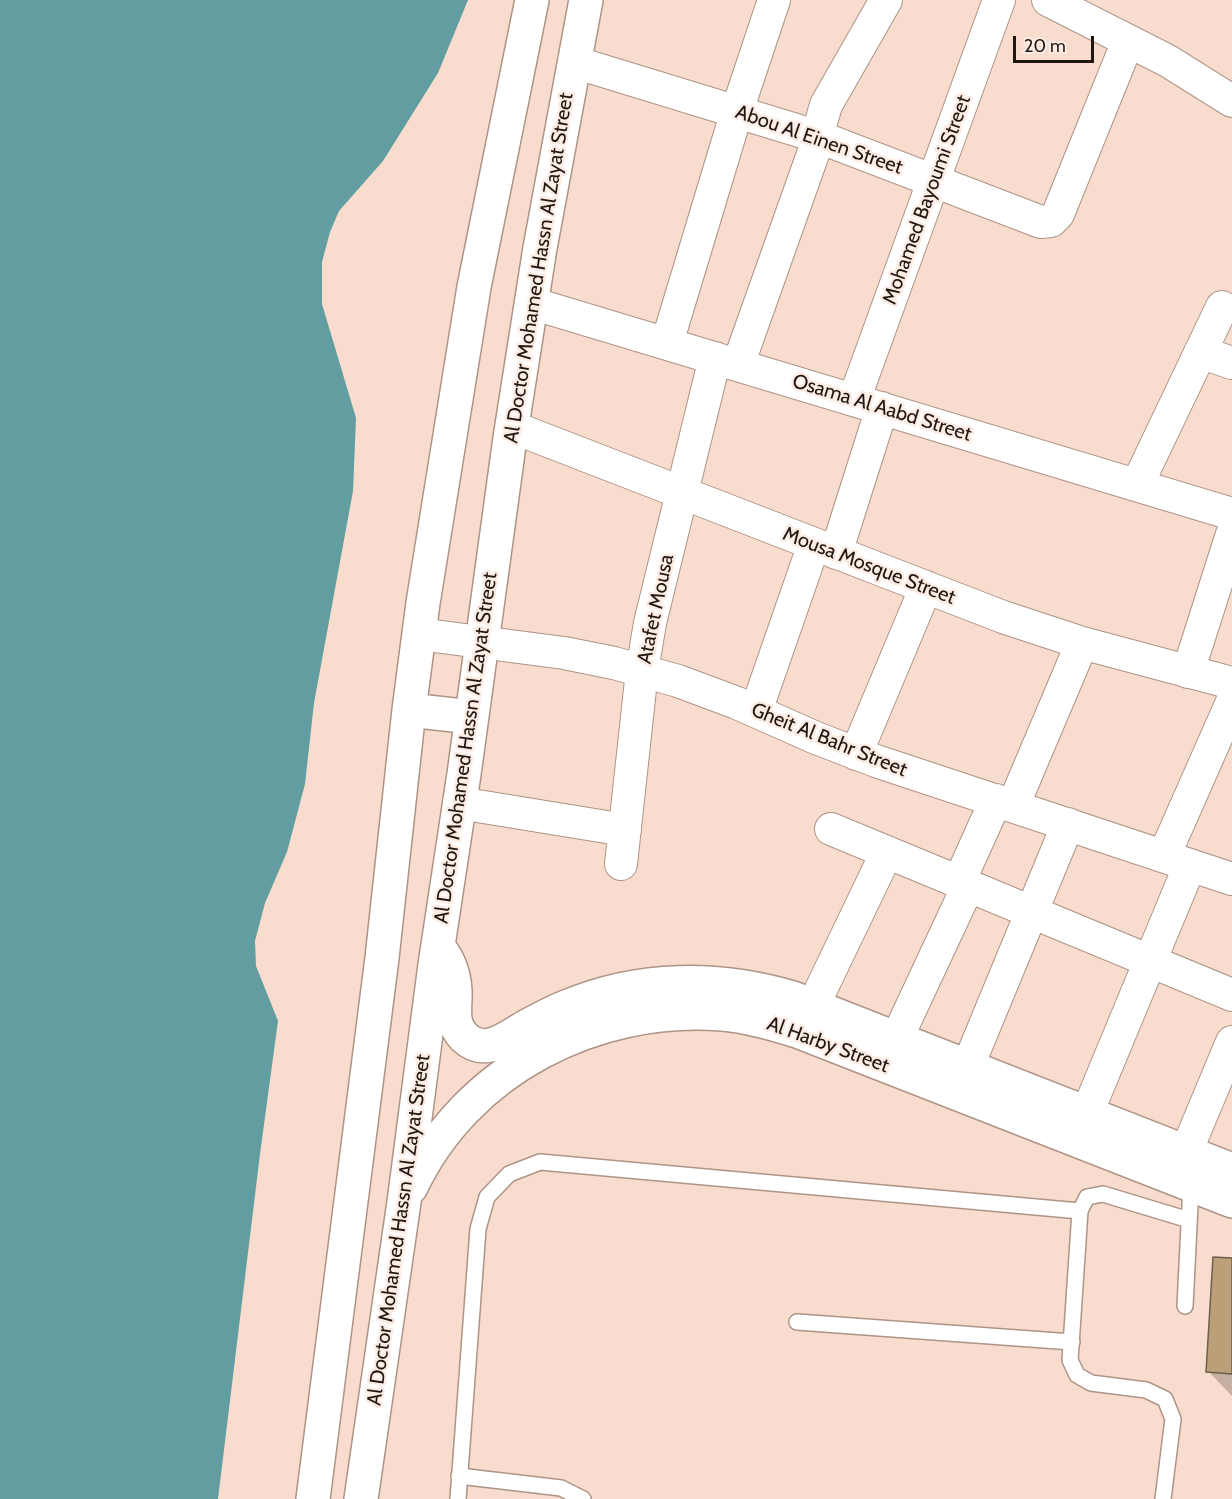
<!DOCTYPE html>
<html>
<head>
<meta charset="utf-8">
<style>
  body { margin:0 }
  #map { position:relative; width:1232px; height:1499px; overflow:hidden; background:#f8dccd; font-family:Cabin,sans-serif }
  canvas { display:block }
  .scale { position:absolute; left:1013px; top:36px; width:81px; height:27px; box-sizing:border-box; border:3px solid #211712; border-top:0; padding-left:8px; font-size:18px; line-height:21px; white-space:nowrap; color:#211712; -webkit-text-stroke:4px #fdece3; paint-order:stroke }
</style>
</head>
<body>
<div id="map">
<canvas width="1232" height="1499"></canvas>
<div class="scale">20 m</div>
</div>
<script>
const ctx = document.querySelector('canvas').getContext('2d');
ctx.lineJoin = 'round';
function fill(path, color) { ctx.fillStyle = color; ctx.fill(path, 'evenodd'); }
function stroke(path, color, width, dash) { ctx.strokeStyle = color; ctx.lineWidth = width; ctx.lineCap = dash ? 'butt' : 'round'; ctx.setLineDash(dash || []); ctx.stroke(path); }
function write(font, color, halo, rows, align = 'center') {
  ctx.font = font + ' Cabin,sans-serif'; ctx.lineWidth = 5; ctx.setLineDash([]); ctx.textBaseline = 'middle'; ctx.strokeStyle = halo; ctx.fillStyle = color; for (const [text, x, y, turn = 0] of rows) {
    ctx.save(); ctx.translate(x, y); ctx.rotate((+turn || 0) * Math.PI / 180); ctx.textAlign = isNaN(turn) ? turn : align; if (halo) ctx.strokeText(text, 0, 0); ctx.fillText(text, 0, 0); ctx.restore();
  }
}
fill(new Path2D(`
  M0,0H468L438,73L383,161L339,211L330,232L322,262V304L356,418L353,491L314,703L305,784L287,852L265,903L255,941L256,966L278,1021L260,1154L218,1499H0Z`), '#629ea1');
fill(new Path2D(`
  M1232,1260V1396L1208,1371Z`), '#0003');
const building = new Path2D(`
  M1213,1257L1232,1258V1374L1206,1372Z`);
fill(building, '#bb9f78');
stroke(building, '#6d5f4a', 1.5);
const lane = new Path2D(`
  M1185,1306L1191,1185
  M797,1322L1072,1342
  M459,1476L561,1488L583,1499
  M458,1499L478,1229L487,1197L509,1174L540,1162L1080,1211
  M1163,1499L1173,1419L1165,1399L1146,1390L1091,1383L1077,1375L1070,1360L1080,1211L1087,1197L1103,1194L1189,1220`);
const street = new Path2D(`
  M1048,0L1168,61L1232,101
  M574,62L819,137L1041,222L1051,221L1058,214L1128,41
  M531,303L1232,514
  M667,343L737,111L774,0
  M1200,352L1232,363
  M738,365L819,137L820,126L826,105L886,0
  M854,400L999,0
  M512,427L1003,617L1082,643L1232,683
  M1137,485L1222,307
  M836,553L882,408
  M419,634L564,653L614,663L678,681L737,703L816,738L876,761L1232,879
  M1188,672L1232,534
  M756,711L814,544
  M856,754L926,587
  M459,803L625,830
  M1013,806L1082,643
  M831,829L1232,995
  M1164,856L1232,702
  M621,864L642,671L650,623L715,358
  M959,882L996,800
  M813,1006L887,852
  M897,1038L968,886
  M968,1066L1068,824
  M1087,1113L1190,865
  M1186,1152L1232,1042`);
const secondary = new Path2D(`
  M409,710L472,717
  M439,948C449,960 454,975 455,990C456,1007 450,1023 464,1037C486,1058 509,1036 529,1025C541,1019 553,1012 566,1007C639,976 718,976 793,998L1232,1170
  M411,1187C466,1070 595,1004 722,1014C747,1016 772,1023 797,1031L1232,1201
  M313,1499L382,958L409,710L423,603L474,287L532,0
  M361,1499L404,1202L435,965L464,774L510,438L540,248L586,0`);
stroke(lane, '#ad9486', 18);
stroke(street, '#ad9486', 34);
stroke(secondary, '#ad9486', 36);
stroke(lane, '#fff', 15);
stroke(street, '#fff', 32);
stroke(secondary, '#fff', 33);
write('20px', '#211712', '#fdece3', [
  ["Abou Al Einen Street",819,140,19],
  ["Mohamed Bayoumi Street",927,200,-70],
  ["Al Doctor Mohamed Hassn Al Zayat Street",539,268,-81],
  ["Osama Al Aabd Street",882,408,17],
  ["Mousa Mosque Street",869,566,21],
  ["Atafet Mousa",656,609,-78],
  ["Gheit Al Bahr Street",829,740,22],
  ["Al Doctor Mohamed Hassn Al Zayat Street",466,748,-82],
  ["Al Harby Street",828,1045,20],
  ["Al Doctor Mohamed Hassn Al Zayat Street",399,1230,-82]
]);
</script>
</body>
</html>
